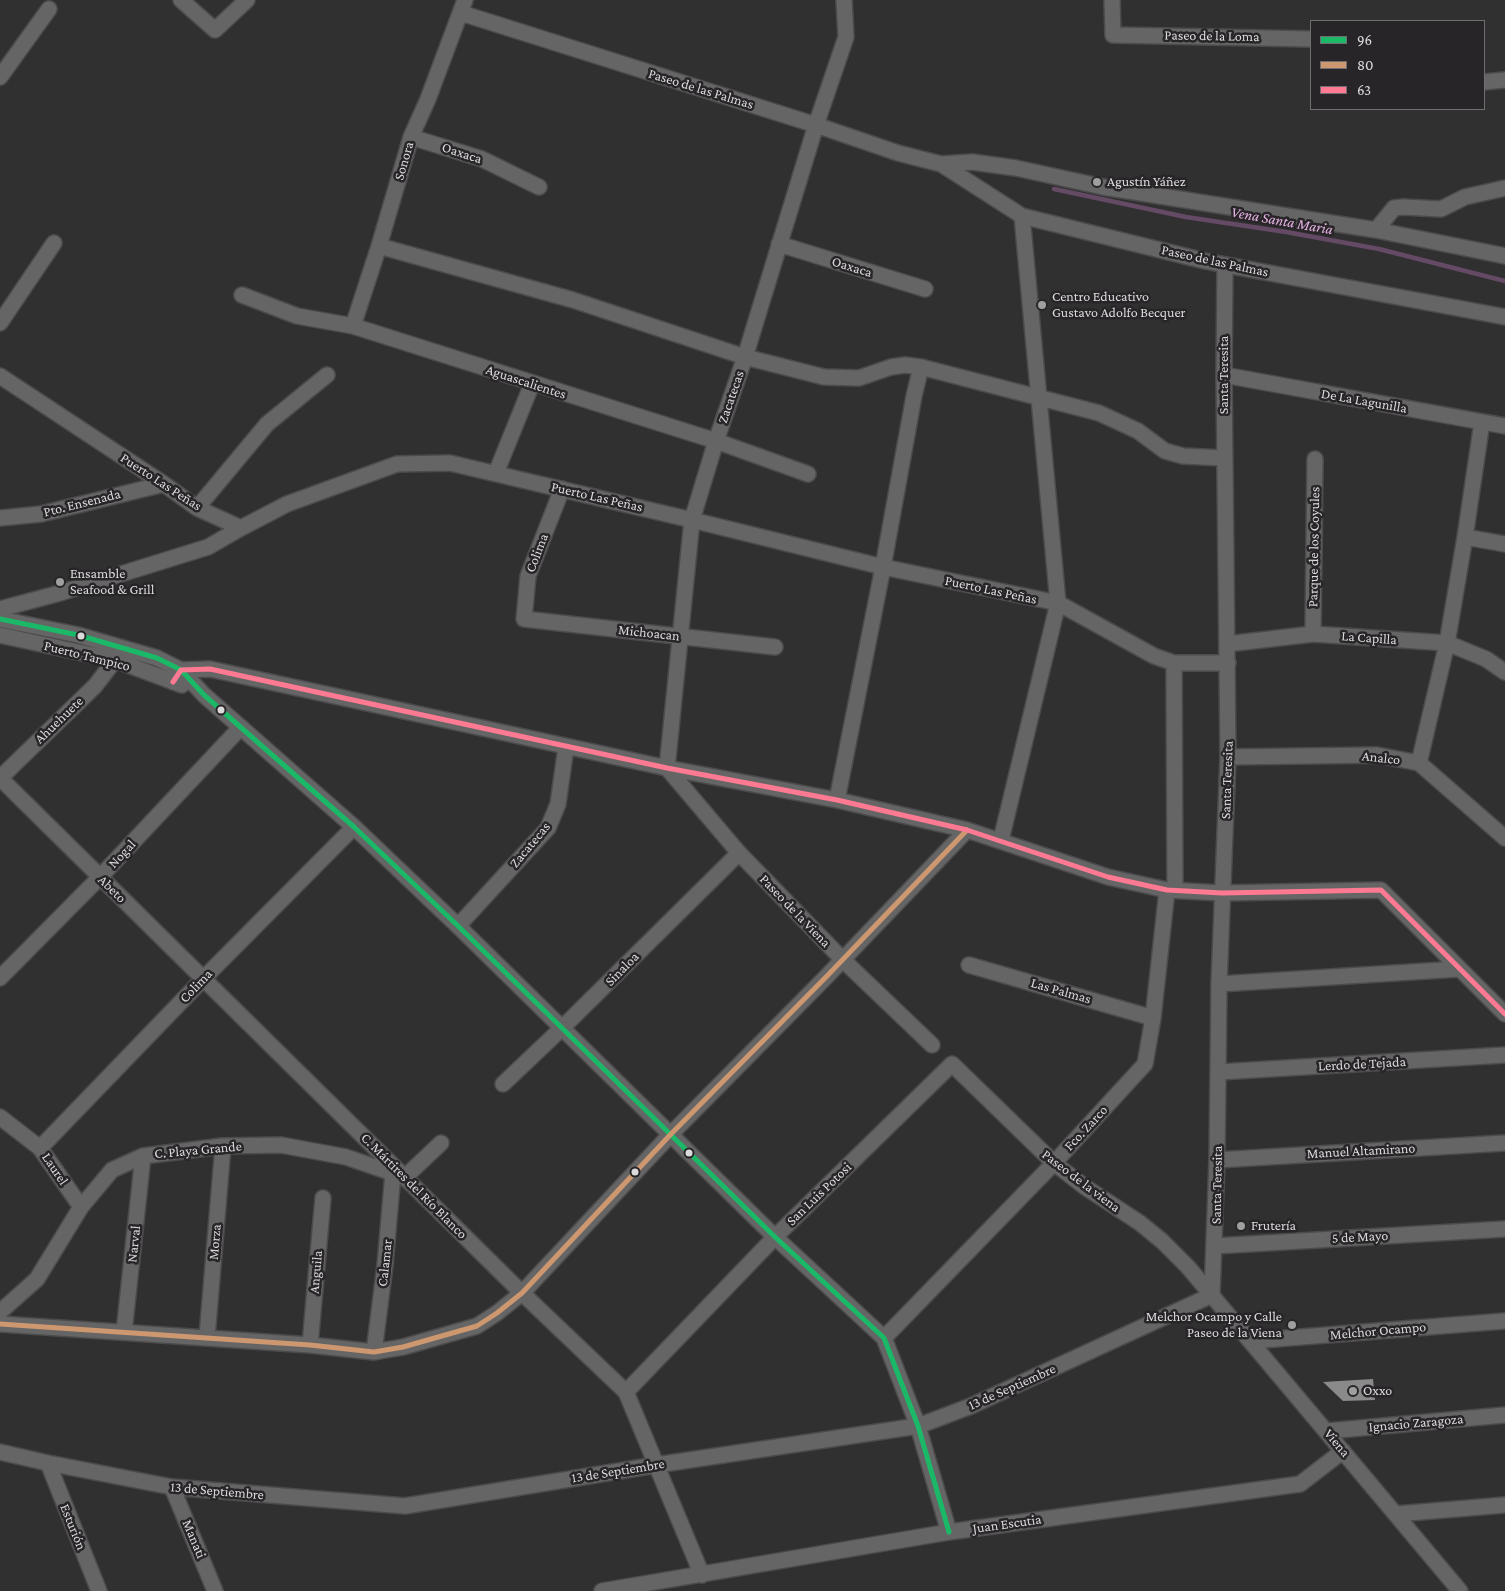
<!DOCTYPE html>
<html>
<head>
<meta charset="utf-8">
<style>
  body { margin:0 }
  #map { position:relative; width:1505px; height:1591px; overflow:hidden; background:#313031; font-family:"Crimson Pro",serif }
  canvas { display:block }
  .legend { position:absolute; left:1310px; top:20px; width:175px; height:90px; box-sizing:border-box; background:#282528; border:1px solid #706e70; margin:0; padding:6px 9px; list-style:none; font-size:15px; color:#dcdbdc }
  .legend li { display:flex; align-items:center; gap:10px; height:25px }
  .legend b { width:25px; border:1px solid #706e70 }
</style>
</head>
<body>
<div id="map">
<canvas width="1505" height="1591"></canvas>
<ul class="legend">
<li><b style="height:6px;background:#1ab867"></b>96</li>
<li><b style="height:6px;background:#cd976f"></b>80</li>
<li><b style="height:6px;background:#fe7a93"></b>63</li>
</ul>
</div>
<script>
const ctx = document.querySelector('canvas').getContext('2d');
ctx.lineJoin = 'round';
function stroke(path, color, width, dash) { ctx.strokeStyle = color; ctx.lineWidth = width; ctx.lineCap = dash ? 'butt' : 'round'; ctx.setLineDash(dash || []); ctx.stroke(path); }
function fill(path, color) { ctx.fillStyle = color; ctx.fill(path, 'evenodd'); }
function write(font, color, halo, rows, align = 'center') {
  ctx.font = font + ' "Crimson Pro",serif'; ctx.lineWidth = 5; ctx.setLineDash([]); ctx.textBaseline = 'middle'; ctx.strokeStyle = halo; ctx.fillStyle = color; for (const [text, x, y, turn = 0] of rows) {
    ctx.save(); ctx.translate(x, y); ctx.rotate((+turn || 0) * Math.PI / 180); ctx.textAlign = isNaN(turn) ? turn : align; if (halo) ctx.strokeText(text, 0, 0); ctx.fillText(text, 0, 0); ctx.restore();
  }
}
stroke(new Path2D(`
  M1054,189L1186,217L1286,232L1379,249L1505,281`), '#654a65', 4.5);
fill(new Path2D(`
  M1373,1379L1375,1400L1343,1401L1323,1382Z`), '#8b8a8b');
const minor = new Path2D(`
  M181,0L215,30L247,0
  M844,0L846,37L816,125L745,357L716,441L692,520L667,768L739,853L843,960L932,1045
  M1112,0L1113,35L1311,39
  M461,13L816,125L898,153L941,164L972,162L1016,168L1103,187L1376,230L1505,256
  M0,77L49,9
  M1484,82L1505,80
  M411,137L482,159L539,187
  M941,164L1022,216L1205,261L1505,317
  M1376,230L1394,208L1403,207L1441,209L1465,197L1505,188
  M779,244L925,289
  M379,246L573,300L745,357L824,377L859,378L891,367L905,365L921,367
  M242,295L297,316L353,326L716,441L808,474
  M0,323L54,243
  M353,326L379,246L411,137L428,99L465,0
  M1224,375L1505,426
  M0,376L164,484L197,508L241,528
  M496,473L532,384
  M562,489L528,576L524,619L775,647
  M197,508L267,424L327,375
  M0,518L41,514L164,484
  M1465,537L1505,544
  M0,609L60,593L208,547L241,528L287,504L397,464L450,463L692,520L883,567L1058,603L1154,656L1174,663H1228
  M0,619L78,635L157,658L181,670L204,695L354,827L458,926L775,1237L884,1338L918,1426L949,1532
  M1313,634L1315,459
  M0,635L115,660L182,685
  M1227,644L1313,634L1447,643L1486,659L1505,672
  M1174,663L1175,890
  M173,682L181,670L210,669L667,768L837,800L967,830L1108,877L1167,890L1222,893L1381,890L1505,1014
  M1228,757L1377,755L1419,763L1505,838
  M1419,763L1447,643L1465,537L1482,422
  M0,778L522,1293L626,1392L702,1575
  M0,778L95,686L115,660
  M837,800L883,567L914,396L921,367L1099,413L1138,431L1165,451L1183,456L1224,458
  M1001,840L1058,603L1022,216
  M458,926L548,828L558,804L566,747
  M969,965L1153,1018
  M0,978L100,877L241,727
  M1219,984L1459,969
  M1219,1072L1505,1055
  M503,1084L561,1029L739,853
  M0,1117L40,1148L81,1207
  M40,1148L204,978L354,827
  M1217,1160L1505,1143
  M405,1177L441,1143
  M1215,1246L1505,1229
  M1212,1295L1217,1160L1219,984L1228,757L1224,375L1225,265
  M0,1312L37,1279L81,1207L112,1170L143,1156L223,1146L281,1145L346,1157L401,1176
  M0,1324L310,1345L374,1352L403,1347L477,1326L497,1313L522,1293L671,1134L827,976L967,830
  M124,1332L143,1156
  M207,1337L223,1146
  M884,1338L1054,1163L1145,1064L1153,1018L1167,890
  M1250,1341L1505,1321
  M310,1345L323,1198
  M374,1352L385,1265L393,1173
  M626,1392L775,1237L952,1064L1054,1163L1085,1187L1140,1223L1162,1241L1188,1267L1460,1591
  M1327,1431L1505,1415
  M0,1452L48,1463L172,1487L405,1506L656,1465L918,1426L971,1406L1212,1295
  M48,1463L99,1591
  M172,1487L215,1591
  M1396,1514L1505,1505
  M602,1591L949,1532L1300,1484L1343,1451`);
stroke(minor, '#4c4b4c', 18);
stroke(minor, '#666566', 15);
stroke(new Path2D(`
  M0,619L78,635L157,658L181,670L204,695L354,827L458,926L775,1237L884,1338L918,1426L949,1532`), '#1ab867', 5);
stroke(new Path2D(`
  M0,1324L310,1345L374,1352L403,1347L477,1326L497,1313L522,1293L671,1134L827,976L967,830`), '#cd976f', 5);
stroke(new Path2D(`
  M173,682L181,670L210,669L667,768L837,800L967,830L1108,877L1167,890L1222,893L1381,890L1505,1014`), '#fe7a93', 5);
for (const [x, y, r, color] of [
  [1097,182,5,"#a09fa0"],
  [1042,305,5,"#a09fa0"],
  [60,582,5,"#a09fa0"],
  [81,636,4.5,"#dcdbdc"],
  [221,710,4.5,"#dcdbdc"],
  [689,1153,4.5,"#dcdbdc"],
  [635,1172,4.5,"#dcdbdc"],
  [1241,1226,5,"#a09fa0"],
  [1292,1325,5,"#a09fa0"],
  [1353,1391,5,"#a09fa0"]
]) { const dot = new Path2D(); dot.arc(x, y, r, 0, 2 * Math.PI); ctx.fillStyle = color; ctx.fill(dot); stroke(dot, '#282528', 2); }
write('14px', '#dcdbdc', '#282528', [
  ["Paseo de la Loma",1212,36,1],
  ["Paseo de las Palmas",701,89,17],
  ["Oaxaca",462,153,18],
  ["Sonora",404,161,-74],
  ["Paseo de las Palmas",1215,261,12],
  ["Oaxaca",852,267,17],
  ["Santa Teresita",1224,375,-90],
  ["Aguascalientes",526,382,18],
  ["Zacatecas",731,397,-71],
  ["De La Lagunilla",1364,401,10],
  ["Puerto Las Peñas",161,482,33],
  ["Puerto Las Peñas",597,497,13],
  ["Pto. Ensenada",82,503,-14],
  ["Parque de los Coyules",1314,547,-89],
  ["Colima",537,553,-69],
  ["Puerto Las Peñas",991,590,12],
  ["Michoacan",649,633,6],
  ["La Capilla",1369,638,4],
  ["Puerto Tampico",87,656,14],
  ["Ahuehuete",59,720,-44],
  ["Analco",1381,758,6],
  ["Santa Teresita",1227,780,-88],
  ["Zacatecas",530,845,-50],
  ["Nogal",122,854,-47],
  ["Abeto",112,889,44],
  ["Paseo de la Viena",795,911,46],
  ["Sinaloa",622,969,-45],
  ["Colima",196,986,-46],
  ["Las Palmas",1061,991,16],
  ["Lerdo de Tejada",1362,1064,-3],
  ["Fco. Zarco",1086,1128,-47],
  ["C. Playa Grande",198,1150,-5],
  ["Manuel Altamirano",1361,1151,-3],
  ["Laurel",55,1169,56],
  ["Paseo de la viena",1081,1181,37],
  ["Santa Teresita",1217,1185,-89],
  ["C. Mártires del Río Blanco",414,1186,45],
  ["San Luis Potosi",819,1194,-44],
  ["5 de Mayo",1360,1237,-3],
  ["Morza",215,1242,-85],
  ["Narval",134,1244,-84],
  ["Calamar",385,1263,-84],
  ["Anguila",316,1272,-85],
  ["Melchor Ocampo",1378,1331,-5],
  ["13 de Septiembre",1012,1387,-24],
  ["Ignacio Zaragoza",1416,1423,-5],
  ["Viena",1337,1443,50],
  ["13 de Septiembre",618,1471,-9],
  ["13 de Septiembre",217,1491,5],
  ["Juan Escutia",1007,1524,-8],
  ["Esturión",73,1527,68],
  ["Manati",194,1539,67]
]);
write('14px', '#dcdbdc', '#282528', [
  ["Agustín Yáñez",1107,182],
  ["Centro Educativo",1052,297],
  ["Gustavo Adolfo Becquer",1052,313],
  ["Ensamble",70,574],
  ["Seafood & Grill",70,590],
  ["Frutería",1251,1226],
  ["Melchor Ocampo y Calle",1282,1317,"right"],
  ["Paseo de la Viena",1282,1333,"right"],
  ["Oxxo",1363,1391]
], 'left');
write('italic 15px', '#e6b3e5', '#282528', [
  ["Vena Santa Maria",1282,221,10]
]);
</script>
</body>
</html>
